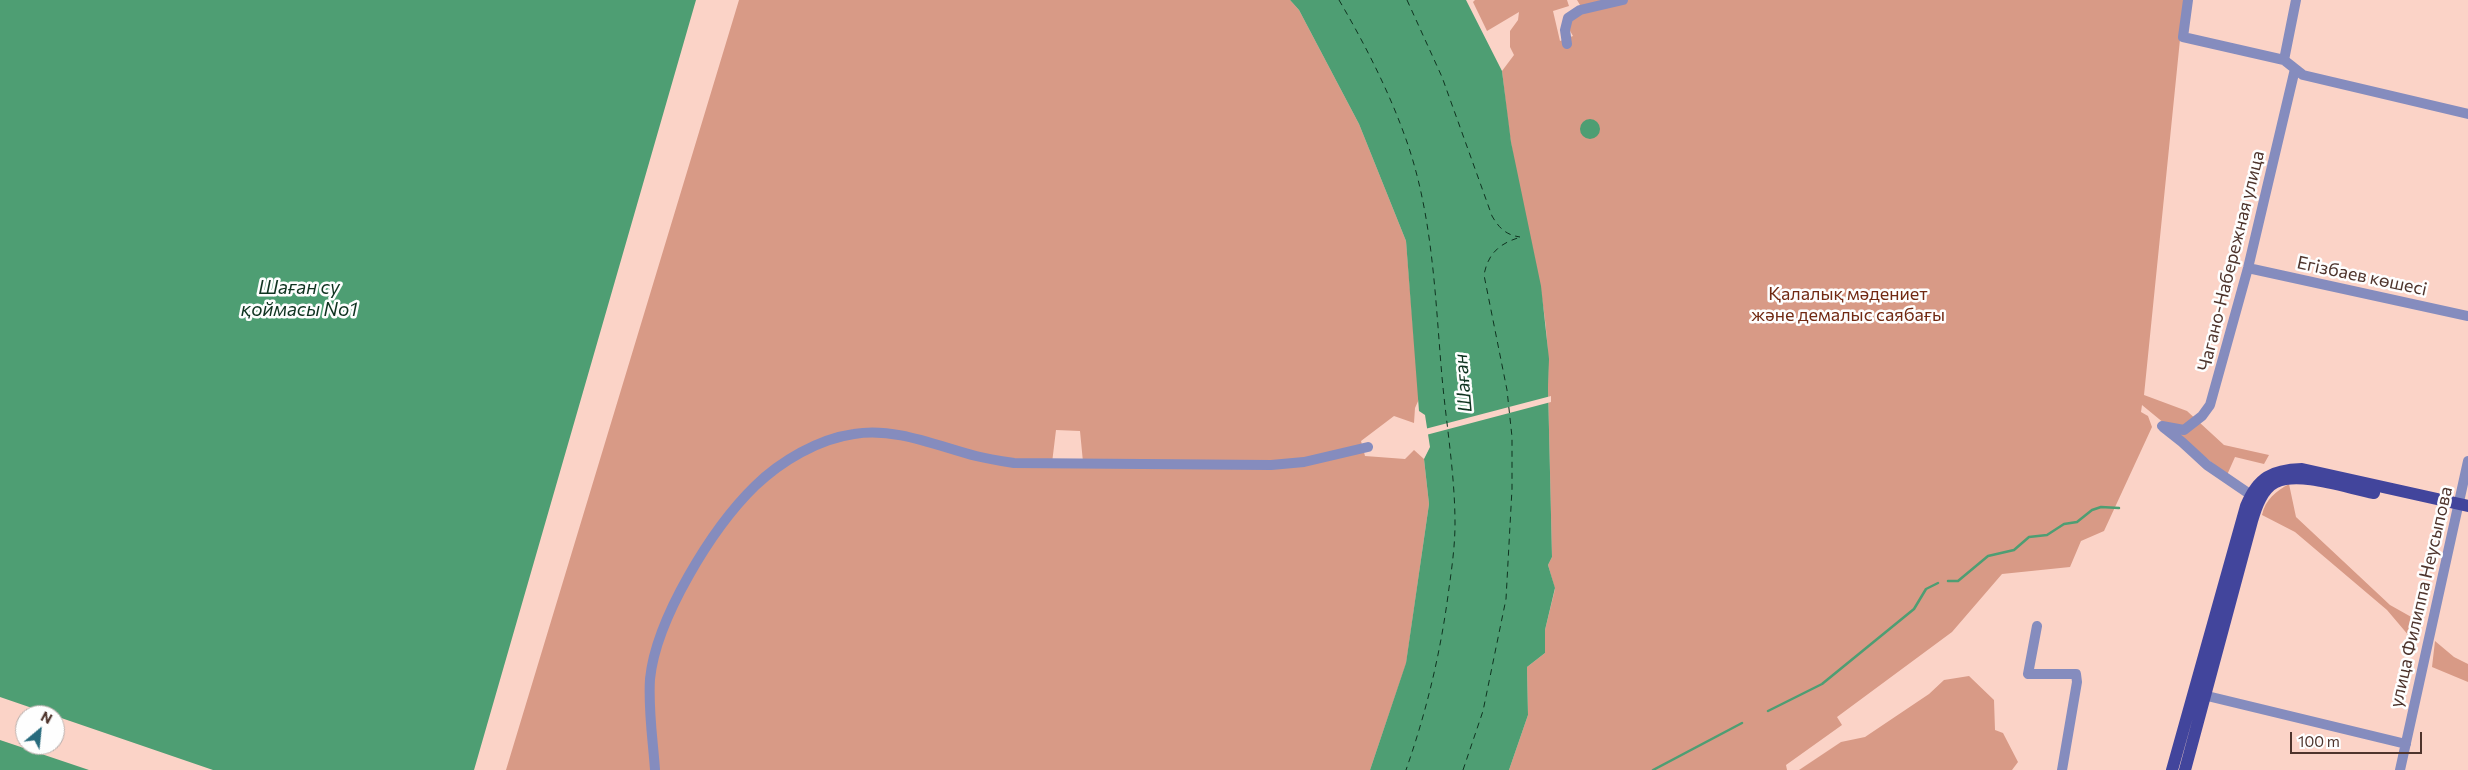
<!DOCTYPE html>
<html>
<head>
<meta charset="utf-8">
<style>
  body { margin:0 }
  #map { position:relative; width:2468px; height:770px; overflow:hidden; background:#fbd3c7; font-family:Commissioner,sans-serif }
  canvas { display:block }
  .north { position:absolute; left:15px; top:705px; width:50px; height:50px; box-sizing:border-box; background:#fefefe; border:1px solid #b8adaa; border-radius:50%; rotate:28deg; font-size:14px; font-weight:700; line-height:20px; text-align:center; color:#4e342c }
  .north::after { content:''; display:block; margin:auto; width:18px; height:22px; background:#286b7d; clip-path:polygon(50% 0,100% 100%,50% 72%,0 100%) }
  .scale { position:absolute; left:2290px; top:732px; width:132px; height:22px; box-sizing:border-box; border:2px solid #4e342c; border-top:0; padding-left:6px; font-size:15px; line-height:18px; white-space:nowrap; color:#4e342c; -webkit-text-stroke:4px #fefefe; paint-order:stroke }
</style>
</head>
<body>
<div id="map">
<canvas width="2468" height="770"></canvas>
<div class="north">N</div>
<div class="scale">100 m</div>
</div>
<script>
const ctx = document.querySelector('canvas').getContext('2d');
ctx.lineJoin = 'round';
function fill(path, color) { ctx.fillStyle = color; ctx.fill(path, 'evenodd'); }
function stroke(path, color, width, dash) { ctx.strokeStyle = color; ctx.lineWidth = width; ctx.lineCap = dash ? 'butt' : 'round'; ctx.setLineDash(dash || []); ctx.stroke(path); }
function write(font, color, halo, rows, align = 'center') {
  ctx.font = font + ' Commissioner,sans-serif'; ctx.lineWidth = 5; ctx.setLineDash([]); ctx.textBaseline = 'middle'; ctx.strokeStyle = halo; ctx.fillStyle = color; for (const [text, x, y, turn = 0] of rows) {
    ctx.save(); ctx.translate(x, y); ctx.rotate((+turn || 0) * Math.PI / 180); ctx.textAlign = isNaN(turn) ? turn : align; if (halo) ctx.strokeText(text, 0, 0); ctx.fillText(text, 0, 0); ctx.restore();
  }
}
fill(new Path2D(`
  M739,0H1290L1299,10L1359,124L1406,241L1419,399L1415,408L1414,423L1394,416L1361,441L1365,456L1405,459L1414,450L1424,459L1429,504L1406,664L1370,770H506ZM1056,430L1080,431L1083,462L1052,463Z
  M1475,0H1567L1569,6L1553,11L1560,41L1573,36L1569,29L1571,18L1583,10L1577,0H2184L2144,395L2187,411L2224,445L2269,455L2264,464L2235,457L2227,475L2142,405L2141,412L2148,416L2152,427L2104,531L2081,541L2070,567L2002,574L1952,632L1837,717L1842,725L1786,765L1787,770H1509L1528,715L1527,667L1545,653V630L1555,589L1548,565L1552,557L1548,387C1552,304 1524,224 1511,143C1507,119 1505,95 1502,71L1514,55L1510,47V31L1518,20L1519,12L1487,31L1473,2Z
  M2289,484L2296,517L2390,605L2422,623L2415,643L2387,610L2295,532L2262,515C2265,500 2276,491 2289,484Z
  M2435,641L2454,657L2468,664V682L2432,667Z
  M1969,676L1994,700L1995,730L2003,733L2018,762L2012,770H1799L1841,742L1865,737L1929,694L1944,680Z`), '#d89a86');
fill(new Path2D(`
  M0,0H696L474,770H213L0,697Z
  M1290,0H1466L1502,71L1511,142L1541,286L1549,359L1548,387L1552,557L1548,565L1555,588L1545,630V653L1527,667L1528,715L1509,770H1370L1406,663L1429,504L1424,459L1430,447L1425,415L1419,411L1406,241L1359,124L1299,10Z
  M1580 129a10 10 0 1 1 20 0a10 10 0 1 1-20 0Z
  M0,740L89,770H0Z`), '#4e9e73');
fill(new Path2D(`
  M1551,396V402L1426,435L1425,429Z`), '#fbd3c7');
stroke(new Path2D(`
  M1948,581H1958L1988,556L2014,550L2029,537L2047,535L2064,524L2077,522L2092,510L2101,507L2119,508
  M1768,711L1822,684L1914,609L1926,589L1938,583
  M1653,770L1742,723`), '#4e9e73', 2.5);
stroke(new Path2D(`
  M1339,0C1366,46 1392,97 1409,148C1432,218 1435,292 1441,365C1445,418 1455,471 1455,524C1455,545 1452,567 1449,588C1441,651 1427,710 1406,770
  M1407,0L1442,77L1492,216C1499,228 1506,235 1520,237
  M1463,770L1483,711L1506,599L1512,489V437L1507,390L1484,275C1488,253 1500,243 1521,237`), '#0f3320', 1, [6, 5]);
stroke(new Path2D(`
  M2188,0L2183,37L2284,60L2303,75L2468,114
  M1567,44L1565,30L1568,18L1580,10L1623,0
  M2284,60L2296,0
  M2248,268L2468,316
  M2162,426L2184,430L2202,416L2210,405L2248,268L2295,69
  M2163,427L2182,442L2207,465L2251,495
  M2037,626L2028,674H2076L2077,682L2062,770
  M2199,694L2406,744
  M655,770C653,740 648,710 650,679C656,619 712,528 755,486C781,461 818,439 854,434C895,427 937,446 976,456C988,459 1001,461 1014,463L1271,465L1304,462L1368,447
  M2400,770L2468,461`), '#858cbe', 10);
stroke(new Path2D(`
  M2172,770L2246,506C2258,477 2272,470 2302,469L2468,506
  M2185,770L2252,521C2256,507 2262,489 2276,482C2300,471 2347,488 2374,493`), '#42459c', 12);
write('18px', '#4e342c', '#fefefe', [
  ["Чагано-Набережная улица",2231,261,-76],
  ["Егізбаев көшесі",2362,276,12],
  ["улица Филиппа Неусыпова",2421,597,-77]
]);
write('18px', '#712912', '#fefefe', [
  ["Қалалық мәдениет",1848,294],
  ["және демалыс саябағы",1848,315]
]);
write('italic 19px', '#0f3320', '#fefefe', [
  ["Шаған су",299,288],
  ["қоймасы No1",299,310],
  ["Шаған",1463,383,-95]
]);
</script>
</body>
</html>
